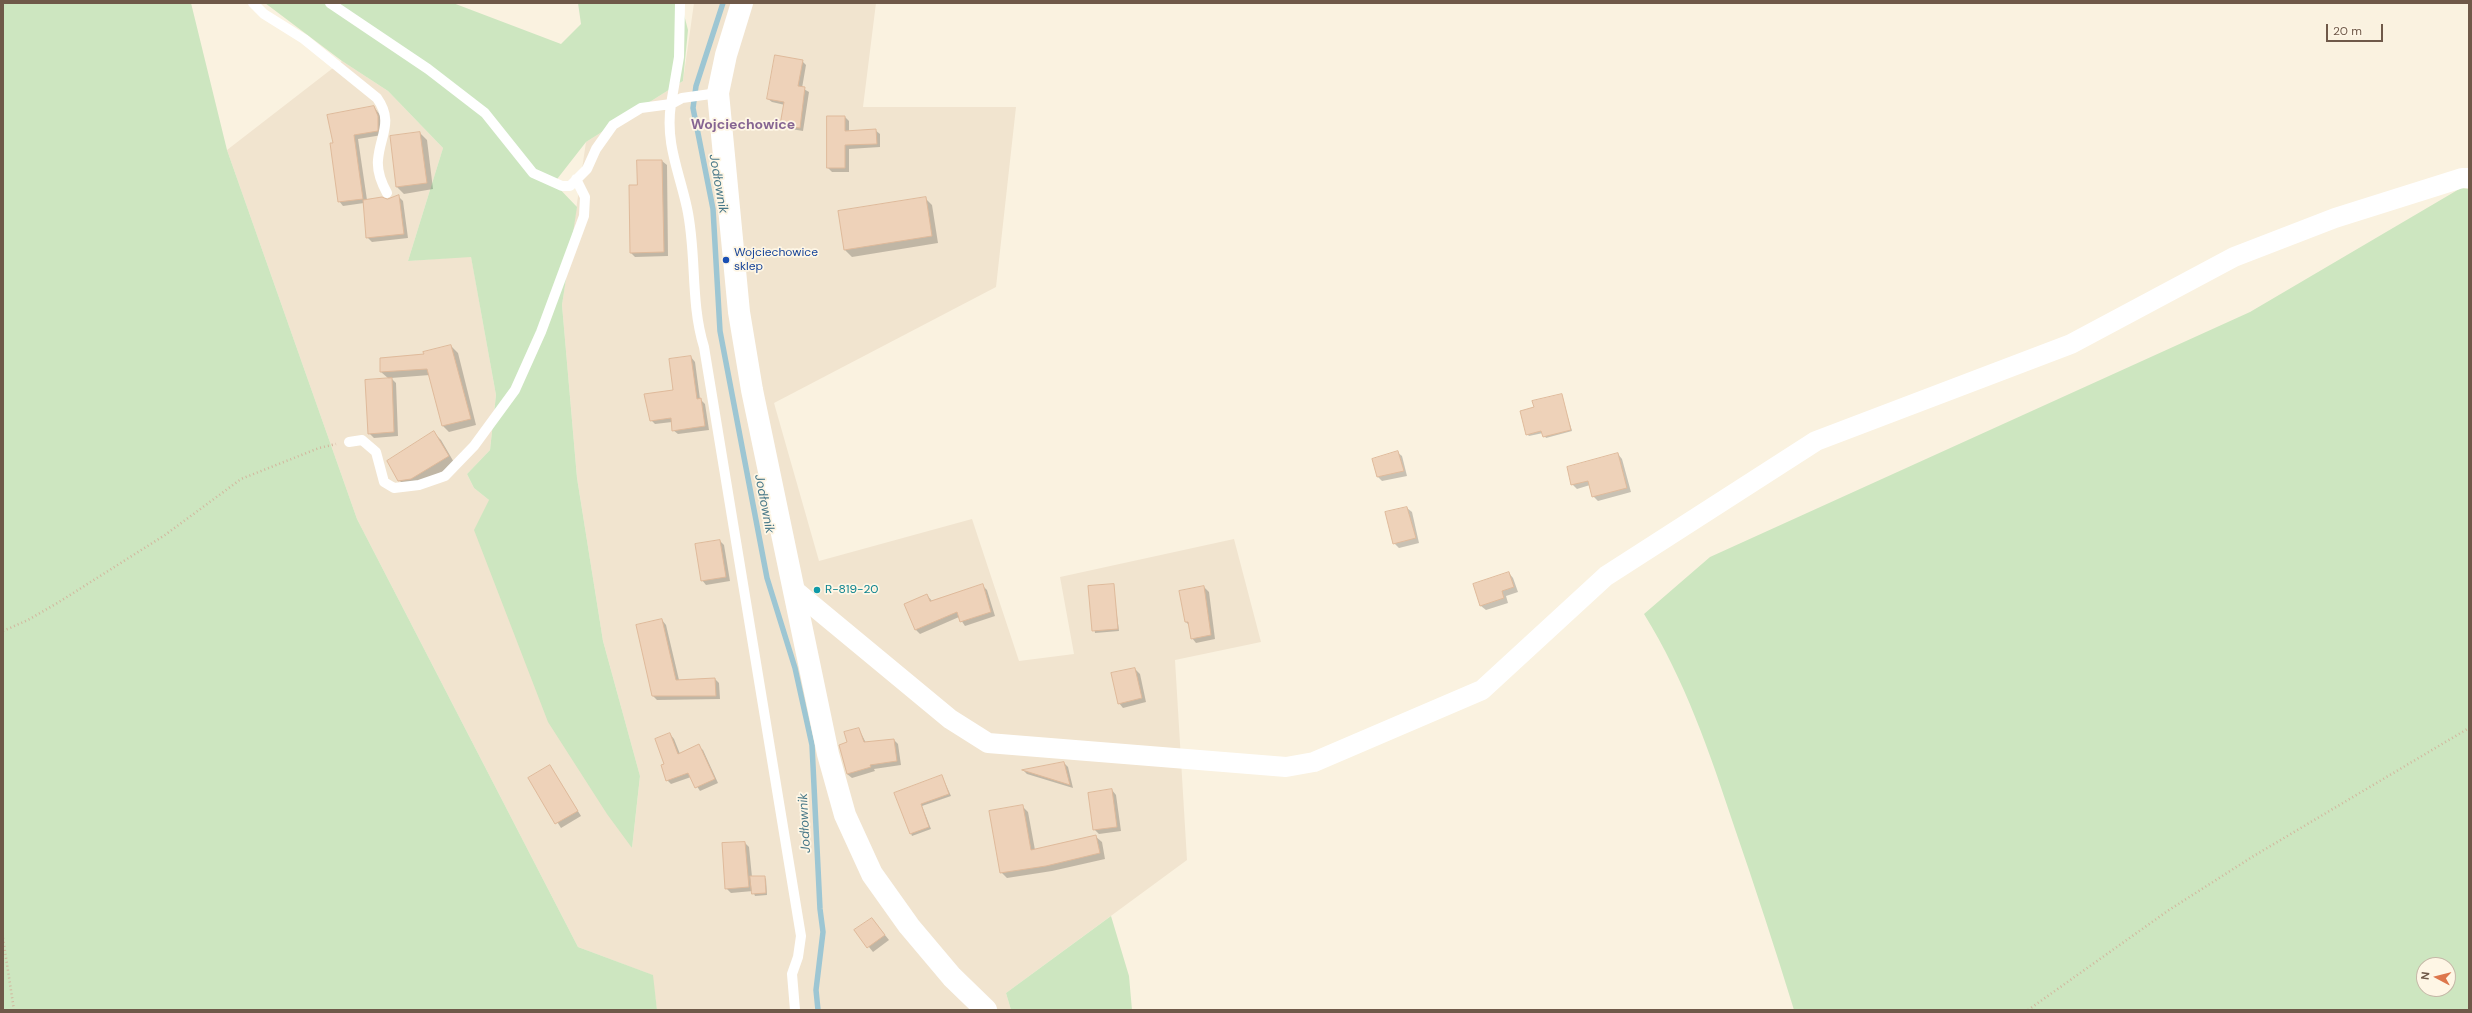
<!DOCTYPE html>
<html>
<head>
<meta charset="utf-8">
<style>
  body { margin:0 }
  #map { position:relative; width:2472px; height:1013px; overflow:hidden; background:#faf2e0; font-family:"DM Sans",sans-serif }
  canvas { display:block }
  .frame { position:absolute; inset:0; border:4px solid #6f5949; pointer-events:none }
  .north { position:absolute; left:2416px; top:957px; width:40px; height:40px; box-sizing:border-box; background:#fef6e5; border:1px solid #c5b7a7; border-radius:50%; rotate:277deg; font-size:11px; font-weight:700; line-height:16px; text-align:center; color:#6f5949 }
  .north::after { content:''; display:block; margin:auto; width:14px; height:18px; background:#dd774c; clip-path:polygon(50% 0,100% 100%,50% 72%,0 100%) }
  .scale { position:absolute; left:2326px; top:24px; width:57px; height:18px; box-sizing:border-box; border:2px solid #6f5949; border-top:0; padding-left:5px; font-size:12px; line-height:14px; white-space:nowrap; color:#6f5949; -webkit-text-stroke:3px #fef6e5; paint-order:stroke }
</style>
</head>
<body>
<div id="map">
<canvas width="2472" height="1013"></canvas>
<div class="frame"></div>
<div class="north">N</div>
<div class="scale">20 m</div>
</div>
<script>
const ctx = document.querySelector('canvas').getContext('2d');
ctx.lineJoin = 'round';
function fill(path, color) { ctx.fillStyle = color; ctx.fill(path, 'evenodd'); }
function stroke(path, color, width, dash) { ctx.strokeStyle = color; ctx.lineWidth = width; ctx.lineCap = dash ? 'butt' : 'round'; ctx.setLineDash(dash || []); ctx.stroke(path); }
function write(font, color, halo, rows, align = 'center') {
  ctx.font = font + ' "DM Sans",sans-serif'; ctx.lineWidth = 3.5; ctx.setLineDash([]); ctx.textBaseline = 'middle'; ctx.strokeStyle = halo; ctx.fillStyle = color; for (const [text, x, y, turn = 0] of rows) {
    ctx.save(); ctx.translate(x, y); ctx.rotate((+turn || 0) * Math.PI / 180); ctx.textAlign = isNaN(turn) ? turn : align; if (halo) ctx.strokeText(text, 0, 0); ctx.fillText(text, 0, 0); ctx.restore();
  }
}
fill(new Path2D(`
  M694,3H876L863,107H1016L996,287L774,403L819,561L972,519L1019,661L1074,654L1060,577L1234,539L1261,642L1175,660L1187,860L1006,993L1011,1010H657L652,975L578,947L357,519L227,150L342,61L388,91L443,148L408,261L471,256L496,395L490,450L467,474L474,488L489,500L632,848L640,776L603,641L577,478L562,305L586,142L683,81Z`), '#f1e4cf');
fill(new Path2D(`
  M3,3H191L227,150L357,519L578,947L653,975L657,1010H3Z
  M265,3H453L561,44L581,24L578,3H681L688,30L683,81L586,142L554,183L577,207L562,305L577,478L603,641L640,776L632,848L607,814L548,722L474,530L489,500L474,488L467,474L490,450L496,395L471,257L408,261L443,148L388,91L342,61Z
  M2461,188L2469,189V1010H1794C1775,948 1755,887 1734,826C1710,753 1685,680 1644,614L1710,557L2250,312ZM2424,965H2448V989H2424Z
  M1111,916L1129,976L1132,1010H1011L1006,993Z`), '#cde6c0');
fill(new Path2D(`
  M802,61L806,65L802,88L809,92L803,131L785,128L782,124L785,105L772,102L768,99Z
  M374,107L380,115L382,135L358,139L367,200L387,201L399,197L403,201L408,238L372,242L367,237L364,203L343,206L339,201L334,143Z
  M845,117L849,121V132L875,130L880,134V147L849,149V172H832L828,168Z
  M420,133L427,140L433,189L404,194L397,187L391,137Z
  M638,161H662L667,165L668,256L635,257L631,253L638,186Z
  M925,198L932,205L938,243L852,257L845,250Z
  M451,346L458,353L476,425L449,432L443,426L430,375L391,378L396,383L398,436L374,438L369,433L389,379L381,372Z
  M691,357L695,362L700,399L705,404L709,430L678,434L673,430L672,422L655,424L651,420L674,391Z
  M1561,395L1572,431L1546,438L1543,433L1529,436L1527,434L1535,408Z
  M434,433L441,440L455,464L418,486L406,487L399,480Z
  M1397,452L1402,456L1407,476L1382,481L1378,477Z
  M1618,454L1622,459L1631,492L1598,501L1593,496L1590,485L1577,489L1572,484Z
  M1407,508L1412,512L1419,543L1399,548L1394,543Z
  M720,541L724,545L730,581L706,585L702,580Z
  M1509,573L1513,578L1518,592L1506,596L1508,603L1486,610L1481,606L1474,584Z
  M982,585L987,590L995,616L965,626L959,617L920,634L916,630L927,595L932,601Z
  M1113,585L1119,631L1095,633L1089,587Z
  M1204,587L1209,592L1215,639L1196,643L1192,638L1189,625L1186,622Z
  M662,620L666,625L679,680L715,679L719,683L720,699L657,700L653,696Z
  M1135,669L1140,674L1146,702L1123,708L1119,703Z
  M859,729L866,743L894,740L898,744L901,765L874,769L875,771L852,778L847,774L848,743Z
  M670,734L674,739L680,754L698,746L703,750L718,783L700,791L691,777L671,784L667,780L665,765Z
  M1064,763L1068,767L1073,788L1027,774L1024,771Z
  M550,766L581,816L561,828L530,779Z
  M942,776L951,796L922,806L931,829L912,836L895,793Z
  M1112,790L1116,795L1121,831L1099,834L1094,829Z
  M1022,806L1028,812L1035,850L1095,836L1102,842L1105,859L1052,871L1007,878L1001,872Z
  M745,843L749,847L752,877H764L766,879L767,895L755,896L753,891L731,893L726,888Z
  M872,919L889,940L873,952L856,931Z`), '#0003');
stroke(new Path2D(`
  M723,3L696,86L693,108L713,209L720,331L767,578L795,668L812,745L820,909L823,932L816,990L818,1010`), '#9dc6d3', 5.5);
const building = new Path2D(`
  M775,55L803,60L798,86L805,87L800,128L780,125L784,102L767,99Z
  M374,106L378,116V131L354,135L363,199L338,202L330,143H333L327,115Z
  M827,116H845V131L876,129L877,144L845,145V168H827Z
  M420,132L427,183L396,187L390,136Z
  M637,160H662L664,252L630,253L629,185H637Z
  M399,195L404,234L366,238L363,200L382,197L387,199Z
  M926,197L932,236L844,250L838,211Z
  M451,345L471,419L442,426L427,369L380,372V358L424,354L423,352Z
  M691,356L697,399L701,398L705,426L672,431L671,418L650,421L644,394L673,390L669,359Z
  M392,378L394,432L368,434L365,380Z
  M1562,394L1571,430L1543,437L1541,431L1526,435L1520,411L1534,407L1532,401Z
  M434,431L449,456L411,479L398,481L387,461Z
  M1398,451L1404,471L1377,477L1372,459Z
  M1618,453L1627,488L1592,497L1588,481L1571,485L1567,467Z
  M1407,507L1416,538L1393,544L1385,512Z
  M720,540L726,577L701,581L695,544Z
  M1509,572L1514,587L1502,591L1504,598L1480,606L1473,584Z
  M983,584L991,612L960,622L957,612L915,630L904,604L927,594L930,601Z
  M1114,584L1118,629L1092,631L1088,586Z
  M1204,586L1211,635L1191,639L1188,622H1185L1179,591Z
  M662,619L676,680L715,678L716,696H652L636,625Z
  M1135,668L1142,698L1118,704L1111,673Z
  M859,728L864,742L894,739L897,761L870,765L871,767L847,774L839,745L847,742L844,732Z
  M670,733L678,754L699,744L715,779L695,788L688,773L666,781L661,765L664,764L655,739Z
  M1064,762L1070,785L1022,770Z
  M550,765L578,811L555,824L528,778Z
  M942,775L949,794L921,804L929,827L910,834L894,793Z
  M1112,789L1117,827L1093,830L1088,793Z
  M1023,805L1031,850L1096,835L1100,853L1046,866L1000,873L989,811Z
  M745,842L749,887L725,889L722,843Z
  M750,876H765L766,893L752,894Z
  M872,918L885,935L867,948L854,930Z`);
fill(building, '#eed2b9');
stroke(building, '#dfba9b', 1);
stroke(new Path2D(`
  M3,631L28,620L59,602L165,535L241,479L319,448L336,444
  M3,938L14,1010
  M2028,1010L2169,910L2252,857L2469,728`), '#d2b69d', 2.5, [1, 3]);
stroke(new Path2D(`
  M253,3L264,14L304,39L377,98C394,122 380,135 378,160C377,171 382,184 387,193
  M330,3L428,69L485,113L533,173L562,186H570L587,169L596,149L613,125L641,108L671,104L679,57L680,3
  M718,93L682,98L671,104C665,143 679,171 687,208C697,254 690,302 704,347L801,936L798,957L792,974L795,1010
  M349,442L362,440L376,452L384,482L394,488L419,485L445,476L474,446L515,390L541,332L584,216L585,197L576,179`), '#fff', 10);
stroke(new Path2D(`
  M793,589L950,719L988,743L1286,767L1314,762L1482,690L1606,576L1816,441L2071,344L2234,257L2335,218L2462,178H2469`), '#fff', 20);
stroke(new Path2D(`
  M742,3L726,55L718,93L739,312L752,390L828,754L845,815L872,874L909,926L952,977L986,1010`), '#fff', 22);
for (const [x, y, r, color] of [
  [726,260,4,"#1a4fb4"],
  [817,590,4,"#0f9aa8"]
]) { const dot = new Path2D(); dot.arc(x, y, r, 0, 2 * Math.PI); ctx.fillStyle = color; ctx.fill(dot); stroke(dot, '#fef6e5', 1.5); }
write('12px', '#164399', '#fef6e5', [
  ["Wojciechowice",734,253],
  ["sklep",734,267]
], 'left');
write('12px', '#0d838f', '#fef6e5', [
  ["R-819-20",825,590]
], 'left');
write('italic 13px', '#487888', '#fef6e5', [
  ["Jodłownik",718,184,80],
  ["Jodłownik",764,504,79],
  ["Jodłownik",805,823,-93]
]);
write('bold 14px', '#866592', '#fef6e5', [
  ["Wojciechowice",743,125]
]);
</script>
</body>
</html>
